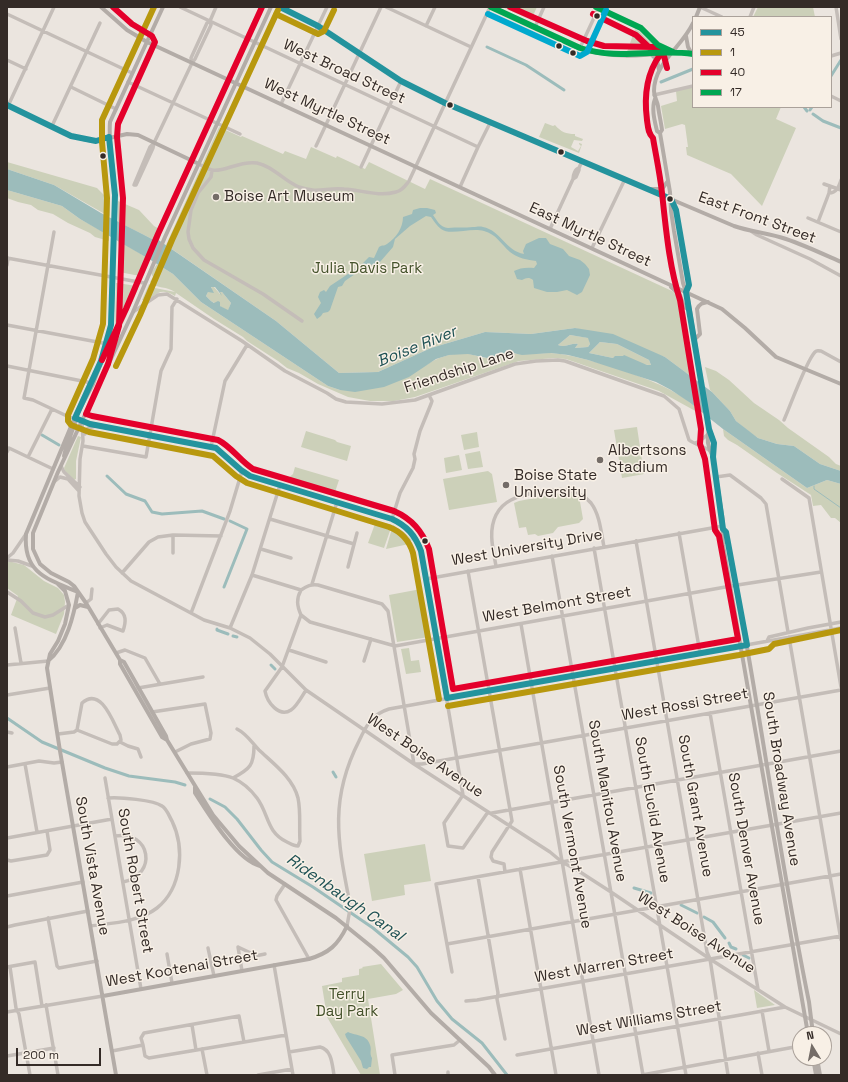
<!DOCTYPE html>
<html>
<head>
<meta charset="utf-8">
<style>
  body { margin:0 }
  #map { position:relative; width:848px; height:1082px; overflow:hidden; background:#ebe5df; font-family:"Space Grotesk",sans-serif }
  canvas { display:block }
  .frame { position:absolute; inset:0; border:8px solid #342b27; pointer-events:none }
  .legend { position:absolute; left:692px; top:16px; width:140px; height:92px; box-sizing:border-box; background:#f8f0e6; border:1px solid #aaa19a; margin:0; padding:5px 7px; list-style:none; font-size:12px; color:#342b27 }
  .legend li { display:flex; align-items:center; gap:8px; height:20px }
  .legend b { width:20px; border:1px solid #aaa19a }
  .north { position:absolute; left:792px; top:1026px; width:40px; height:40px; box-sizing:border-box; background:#f8f0e6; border:1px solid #aaa19a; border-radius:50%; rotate:350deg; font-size:11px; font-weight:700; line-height:16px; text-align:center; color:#342b27 }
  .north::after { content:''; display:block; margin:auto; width:14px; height:18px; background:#746c67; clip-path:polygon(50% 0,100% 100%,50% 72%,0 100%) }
  .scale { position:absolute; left:16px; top:1048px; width:85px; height:18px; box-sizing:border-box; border:2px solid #342b27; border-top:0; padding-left:5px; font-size:12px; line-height:14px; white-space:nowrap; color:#342b27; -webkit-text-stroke:3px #f8f0e6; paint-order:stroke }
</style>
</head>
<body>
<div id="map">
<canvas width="848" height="1082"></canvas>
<div class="frame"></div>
<ul class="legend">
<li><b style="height:5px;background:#23939d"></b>45</li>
<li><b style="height:5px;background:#b8980e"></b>1</li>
<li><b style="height:5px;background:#e4002b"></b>40</li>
<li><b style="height:5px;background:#00a651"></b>17</li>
</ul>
<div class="north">N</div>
<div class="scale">200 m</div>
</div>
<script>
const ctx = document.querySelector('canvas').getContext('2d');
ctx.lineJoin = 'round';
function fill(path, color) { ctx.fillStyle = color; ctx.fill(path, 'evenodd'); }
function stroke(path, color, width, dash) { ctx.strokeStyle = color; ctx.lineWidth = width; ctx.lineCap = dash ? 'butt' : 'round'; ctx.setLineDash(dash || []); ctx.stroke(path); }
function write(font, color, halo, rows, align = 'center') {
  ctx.font = font + ' "Space Grotesk",sans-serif'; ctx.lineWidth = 3; ctx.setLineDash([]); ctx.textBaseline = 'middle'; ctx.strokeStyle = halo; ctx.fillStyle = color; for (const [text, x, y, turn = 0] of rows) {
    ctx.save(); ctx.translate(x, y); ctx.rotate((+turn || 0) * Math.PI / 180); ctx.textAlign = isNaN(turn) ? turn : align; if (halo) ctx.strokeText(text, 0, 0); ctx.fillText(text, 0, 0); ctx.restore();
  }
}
fill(new Path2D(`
  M502,7H537L531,20Z
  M758,7H813L815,17H753Z
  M635,29L640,32L648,40L662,49V51L627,52Z
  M693,85V107H781L776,119L796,128L762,206L731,174L687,155L686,147H688L685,125L682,124L665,129L661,106L677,101L676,91Z
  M545,123L553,126L555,125C561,132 566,134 575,134V136L583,139L582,141L574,140L571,147L578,151L581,146L579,144V143L582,144L579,153L539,137Z
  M219,127L241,137L242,136L283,154L285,151L306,159L311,147L336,158L337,156L365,169L369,162L425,189L430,179L672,291L678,296L681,305L693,378L665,357L575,328L531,334L485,332L431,348L378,372L339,373L276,321L166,245Z
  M7,162L97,188L110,201V217L54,185L7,169Z
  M7,190L62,206L80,219L109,235V241L95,237L90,233L68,223L53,214L38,210L31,205L18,202L7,198Z
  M118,201L139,210L154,226L161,230V234L159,240L152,239L118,222Z
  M118,240L149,259L143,274L140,276L119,272L120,254Z
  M157,264L173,274L201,302L328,386L340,390L426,365C439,357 453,352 469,354C475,355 481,358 487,358C494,358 501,354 508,354C513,353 518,354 523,354C532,354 541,353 550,353C580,354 687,386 699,413L659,391L566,359L554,358L519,361L415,397L394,401H370L348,397L318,384L299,373L287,368L278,361L247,341L243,337L214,319L176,293L175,296C156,284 156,301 142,300L149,284L155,288L175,292C167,286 157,289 150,282L153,277L151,273Z
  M116,283H118L136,286L138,289L115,342H113L115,330Z
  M211,286L214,287L220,294V291L222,292L231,303L228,311L211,301L206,296L208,292L212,290Z
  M570,335L589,338L590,344L588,347L575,348L578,344C570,343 567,348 558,345Z
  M600,342L617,344L649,360L651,365C637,366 627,352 613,358L589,353Z
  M705,367L716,371L729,380L754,403L779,420L788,428L829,457L836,464L841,466V471L820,464L794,446L777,444L758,438L748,431L736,421L730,411L710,390Z
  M637,427L644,474L622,478L614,430Z
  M723,429L807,488L827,480L841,484V523L835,518H831L821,505L813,506L811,495L808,493L777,473L737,445L728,440L724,436Z
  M306,431L335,440L337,442L351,446L347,461L301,447Z
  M477,432L479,447L464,450L461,435Z
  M78,436L81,437L76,461V479L74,480L65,471L64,468Z
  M480,451L483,467L468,469L465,454Z
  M459,455L462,470L446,473L444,458Z
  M295,467L339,480L334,495H333L285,481L293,474Z
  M488,471L492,474L497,502L449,510L443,479Z
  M561,493V495L572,493L579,496L583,519L579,523L558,527L553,533L538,536L535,534L528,535L526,527L519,528L514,503L519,501Z
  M376,521L392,525L384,548L368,543Z
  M393,525L404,532L412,540L409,542V544L386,549Z
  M7,562H12L24,565L44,581L58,588L64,595L65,602L64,614L56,634L11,615L18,596L7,588Z
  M421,589L429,637L397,642L389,595Z
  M409,648L411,661L419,660L421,672L406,674L401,649Z
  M425,844L431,881L404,885L405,895L372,901L364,854Z
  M381,964L403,990L396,994L368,999L380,1075H361L327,1017L322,986L342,982V978L359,975V969L363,968L362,967Z
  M754,990L775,1005L757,1008Z`), '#ccd0b9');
fill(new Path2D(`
  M7,169L54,185L101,213L152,239H157L276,321L339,373L378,372L431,348L485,332L531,334L575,328L613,334L665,357L712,392L730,411L736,421L758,438L777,444L794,446L820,464L841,471V484L827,480L807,488L723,429L689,402L671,390L656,382L588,360L568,355L551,353L522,355L513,353L487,358L468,354L449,355L436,359L409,377L384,387L355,392L340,390L328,386L201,302L173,274L149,259L80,219L62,206L7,190ZM211,287H215L222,296L220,292H222L231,303L228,310L220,306V302L218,301L214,303L211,301L206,296L208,292L214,293ZM570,335L588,338L590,344L588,347L575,348L578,344C570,343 567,348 558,345ZM600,342L617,344L649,360L651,365H647L624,355L623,356H615L613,358L589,353Z
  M420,208H427L435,210L436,213L433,215C438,222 440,227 448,228C457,227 465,228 473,227C477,227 479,226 483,227C500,230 506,251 524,254L523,251L526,244L539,238H546L550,244L563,249L569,256L580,260L585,264L589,269L590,275L582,292L577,295L567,290L557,292H547L534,288L533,280C529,277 526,278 522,280L517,279L514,271C519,268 527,267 534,268L537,264L536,261C528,260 517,258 510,252C501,244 496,234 484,231C471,227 450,236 441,229C437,226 434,221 431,217L426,216L410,226L395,239L393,247L380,262L373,265L366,264L365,267L345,281L342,286L338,287L330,310L328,312L323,313L321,316L317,319L314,314L321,303L318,297L320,292L324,290L326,292L330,286L360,266L369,257L374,258L379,247C383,244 383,247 387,244C396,238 403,228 403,217L412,214L413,210Z
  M348,1032C356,1036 367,1034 370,1045C372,1050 369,1053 372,1058L371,1067H369L367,1069L363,1068L361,1061L346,1037L345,1034Z`), '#9cbcbb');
stroke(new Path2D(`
  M814,486V489L841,508`), '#9cbcbb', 1);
stroke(new Path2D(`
  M487,47L526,65L564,90
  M831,76L841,60
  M661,82L693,69
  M804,107L807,111
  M810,110L812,107
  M813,114L823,121L841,128
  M42,435L59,445
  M107,476L126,494L145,501L152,512L162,514L202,511L224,519
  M224,587L247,529L230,521
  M217,629V630L228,634
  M233,636L237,637
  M271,665L275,669
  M7,718L42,742L105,768L129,776L175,782L185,785
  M333,772L336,777
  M210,799L225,807L237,819L261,850L272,862L313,887L373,928L408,957L417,967L437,1001L452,1019L482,1043L507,1075
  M634,888L651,893
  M681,905L697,913
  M704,917L713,922L725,938
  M729,943L731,947L736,949
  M743,955L749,958`), '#9cbcbb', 3);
stroke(new Path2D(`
  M180,7L478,147
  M386,7L471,47
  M700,7L722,17
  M836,7L841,39
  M7,14L132,73
  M750,17L754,7
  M210,21L211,25L195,59L192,63L191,58L207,23Z
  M210,21L216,7
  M426,26L435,7
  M535,27L544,7
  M580,48L599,7
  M673,52L693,54
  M831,56L841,53
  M7,60L26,69
  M128,82L240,134
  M71,87L116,109
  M654,95L693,86
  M831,96L841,101
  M281,104L327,7
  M8,106L54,7
  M52,126L100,23
  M154,143L150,147L134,185H136L153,148L154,143L192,63
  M316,146L381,7
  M199,164C203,166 208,169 212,170C223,173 240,160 257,163C273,166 284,181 299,187C318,194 327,187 344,189C362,190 378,197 396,192C402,191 405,186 409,181L490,7
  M361,167L401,81
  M212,170L211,177L198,193L191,210L188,232L189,239L193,248L204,260L263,294L302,321
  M573,179L576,177L579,170V168L582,161
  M824,184L841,190
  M830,186L829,193C837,193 839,186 841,180
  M460,187L478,147L490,123
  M808,218L841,232
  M818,222L829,193
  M553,223C557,220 559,216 558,212
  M550,229L573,179C573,175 575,169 579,168
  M751,231L757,235L810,259L841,276
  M54,232L24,398L33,400L69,417L89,423L216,448C229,456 237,470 250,476L392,519C409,526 418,538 422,555L463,795L444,823L448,846L463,848L488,812
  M592,248L625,179
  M7,258L144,283
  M7,265L8,258
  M133,312L158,295L167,294L242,341L285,371L327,393L336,399L346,402L382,404L415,400L515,364L536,361L558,360L565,361L664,396L679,409L689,440C694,444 703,446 709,450
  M7,325L108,344
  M7,366L87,382L93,384
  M784,420C790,407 806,361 815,352C817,350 817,351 821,351L841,362
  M82,421L83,441L80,459L79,496L82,513L85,522L106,554L116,567L131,581L204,620L230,628L250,638L270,654L306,690L414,764L550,852L562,862L577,870L611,892L710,959L785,1007L841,1034
  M85,434L88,428L96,426
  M695,443L700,441L707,435
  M83,446L146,457L161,371L171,349L172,307L177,299
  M211,447L225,381L247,345
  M7,452L9,448L53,469
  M28,457L52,409
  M61,466L64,472L80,487
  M716,477L730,475L761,498L766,504L788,632
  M782,479L809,498L841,687
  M54,482L60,477L68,479L79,491
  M270,519L354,544
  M392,519L400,493L413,468L415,459L414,454L420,431L431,404L432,401L429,395
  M679,533L700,653
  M636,541L707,952L710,959L728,1075
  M594,548L686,1075
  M261,549L291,558
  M173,553V535
  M552,556L643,1075
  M7,558L13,553L26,534
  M7,560L18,561L32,566
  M496,566C493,549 488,531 496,515C499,509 505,503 511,500C521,494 556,488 568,490C577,492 585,496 591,503C600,515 601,532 604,547
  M348,567L357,533
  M468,571L512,821L492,852L491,857L493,861L504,864L505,872
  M122,573L149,542L158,537L173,535L221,536
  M252,575L301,590C307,586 311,584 318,585L382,604L388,611L414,764H422L841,690
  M426,579L723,526
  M312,584L337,502
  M301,590C296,599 297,606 301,615L282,667L265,691C267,702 279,718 291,710C297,706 302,696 306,690
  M7,592L21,601L33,613L45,617L53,615L69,605
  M86,603L91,599L92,589
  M191,613L230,511L242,471
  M301,615L310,622L395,646L731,586L821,572
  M98,624L109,610L118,609C127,614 126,622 123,631L107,625L100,628
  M521,624L599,1075
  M15,628L21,663
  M230,628L252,575L280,485
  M789,637L841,940
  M767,641L769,637L808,628L841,622
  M289,650L326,662
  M116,653L125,650L145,658L160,684
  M364,661L371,639
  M7,665L48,661
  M138,688L203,677
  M7,695L50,688
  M152,712L205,704L211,733L210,739L191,744L175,752
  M710,713L758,989
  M7,732L12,733
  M58,734L74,732L77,730L82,703C101,686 113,722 120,735L121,740L117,744H112L77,730
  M120,742L128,746L138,749L141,757
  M25,764L37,832
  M7,767L39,761L54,763L62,762
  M187,773C200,773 221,773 233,778C242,782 251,790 257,798C269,814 266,832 287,842C291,844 294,846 298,846L300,841C299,827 301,812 298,798C293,778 274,764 259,750C252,743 247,734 237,729
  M105,778L141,989
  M233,778C250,769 254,765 254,746
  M492,813L841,751
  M115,836C151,830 158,875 123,882
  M7,838L112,819
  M7,860L11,861L47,855L50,850L47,831
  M520,869L556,1075
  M478,877L498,993L497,999L505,1039
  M285,884L277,896L276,900L309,959
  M7,896L83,882
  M48,918L57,966L59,968L97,961
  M91,926C112,923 139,922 157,908C182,888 185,848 172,821C169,816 167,809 162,806C154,800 119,797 108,798
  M347,926L350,909L349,899C337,839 330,798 359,741C366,726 372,714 389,709L841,628
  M7,927L15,925L88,911
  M447,944L841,874
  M238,947L242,971
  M238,947L255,955
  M208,948L214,976
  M167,954L172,983
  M240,959L265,954
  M274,965L293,1075
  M7,967L35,962L42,1006
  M10,967L16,1008L19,1014L30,1075
  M452,972L436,884L841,813
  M466,1001L477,1000L841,936
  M46,1005L58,1075
  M762,1011L769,1051
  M7,1012L103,996
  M192,1025L196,1050
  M143,1045L145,1056L149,1058L286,1035
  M202,1049L207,1075
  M112,1051L143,1045L141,1038L144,1033L239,1016L244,1042
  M289,1052L320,1047C332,1050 332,1064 334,1075
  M758,1053L762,1075
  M517,1055L785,1007
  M7,1056L54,1048
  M448,1072V1075
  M258,1075L292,1069
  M395,1075L392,1055L454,1045L460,1040
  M642,1075L800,1046`), '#c4bdb8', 3.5);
stroke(new Path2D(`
  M101,7L127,30L147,42L722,309L745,328L776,357L841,384
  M271,7L165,237L133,312L58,472L33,533V549L40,564L51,573L69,582L74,586L86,603L120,660L124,662L166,736L167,740L213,815L239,846L268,873L336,918L373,948L384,958L431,1013L489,1067L495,1075
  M280,7L318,26L401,81L445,103L734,226C751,232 769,233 786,239C804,245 823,254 841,262
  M491,7L580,48C608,59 642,56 672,52
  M596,7L641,28L658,45L672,52
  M696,17L700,7
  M693,23C682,47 654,63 654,91C654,97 657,100 658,106C659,114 661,122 662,130L660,133L670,192L671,211L674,231L683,283L688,298L709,429C714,437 715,447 713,457
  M686,36L688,47L692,54
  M651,54L657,60L659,70
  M655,99C651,109 655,122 657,131L660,133
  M7,105L71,136L87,140L96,141L127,134L138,135L199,164
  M651,189H662L668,181
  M672,201L676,210L689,285L686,292
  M671,287L680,295L684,307L690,310
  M694,340L700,334L697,309C700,303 703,303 708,302
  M709,429C706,439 708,448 713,457L723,521C723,529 722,536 723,545L808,1034
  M64,456L66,448L76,420
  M723,529L726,532C757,688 777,846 809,1002L813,1034
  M58,584L65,591L69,605L65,624L58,641L50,654L47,668L60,751L116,1075
  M78,592C47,579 23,573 26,534L72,424L93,384L108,344L112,314L115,198C115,173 108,148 110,122L163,7
  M75,608L80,605L88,607
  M120,660V664L162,737L167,740
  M48,661C67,646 74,614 78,592
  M195,787V793C208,813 236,860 260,866
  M103,996L309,959C329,953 338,945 347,926
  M813,1058L816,1075
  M817,1058L820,1075`), '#b3aca7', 4);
stroke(new Path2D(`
  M7,105L71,136L96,141L109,137
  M75,418L90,424L216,448L241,470L250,476L392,519C407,526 415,535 421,551L447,698L747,645L726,532L723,529L713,457L714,443L709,429L686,292L689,285L676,210L671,199L445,103L401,81L318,26L280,7
  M75,418L101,361L111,325L115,195L109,137`), '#23939d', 6);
stroke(new Path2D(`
  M154,7L102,120V142L107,198L103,324L93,359L68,415V421L71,425L89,432L213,456L236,476L247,483L389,527C402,532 409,540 413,553L439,699
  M276,14L318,34L324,31L334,10
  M116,366L140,315L172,240L278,10
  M448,706L739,655L769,649L774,644L841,630`), '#b8980e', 6);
stroke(new Path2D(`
  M113,7L132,24L152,36L155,42L118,124L117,137L123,198L119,326L108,364L86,414L92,416L218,440C232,447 240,461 253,469L394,511C412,519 422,531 429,549L453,689L738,639L719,536L715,530L705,459L700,444L701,429L680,300C669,266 666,229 662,193C660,174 656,156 653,138C648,133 648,127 647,120C644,97 646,74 660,55L653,51L636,35L593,14
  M510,7L587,41L604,46L654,47L664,56L667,68
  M102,360L126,309L158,234L262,7`), '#e4002b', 6);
stroke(new Path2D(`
  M491,7L580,48C621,61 653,48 693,54
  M596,7L641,28L658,45L673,52`), '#00a651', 6);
stroke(new Path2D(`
  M488,14L580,56L587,52L606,10`), '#00a9ce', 6);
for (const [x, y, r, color] of [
  [597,16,3.5,"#342b27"],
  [559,46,3.5,"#342b27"],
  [573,53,3.5,"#342b27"],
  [450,105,3.5,"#342b27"],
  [561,152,3.5,"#342b27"],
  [103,156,3.5,"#342b27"],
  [216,197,4,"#746c67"],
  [670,199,3.5,"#342b27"],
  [600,460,4,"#746c67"],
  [506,485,4,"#746c67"],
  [425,541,3.5,"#342b27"]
]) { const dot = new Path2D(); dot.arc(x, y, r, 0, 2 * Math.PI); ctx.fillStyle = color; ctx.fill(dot); stroke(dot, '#f8f0e6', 1.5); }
write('15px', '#342b27', '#f8f0e6', [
  ["West Broad Street",344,72,25],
  ["West Myrtle Street",327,112,25],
  ["East Front Street",757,218,20],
  ["East Myrtle Street",590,235,25],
  ["Friendship Lane",459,371,-18],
  ["West University Drive",527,548,-10],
  ["West Belmont Street",557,605,-10],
  ["West Rossi Street",685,705,-10],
  ["West Boise Avenue",425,756,34],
  ["South Broadway Avenue",781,779,81],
  ["South Manitou Avenue",607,801,80],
  ["South Grant Avenue",695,806,80],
  ["South Euclid Avenue",652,810,80],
  ["South Vermont Avenue",572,847,80],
  ["South Denver Avenue",746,849,80],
  ["South Vista Avenue",92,866,80],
  ["South Robert Street",135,881,80],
  ["West Boise Avenue",696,933,33],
  ["West Warren Street",604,966,-10],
  ["West Kootenai Street",182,969,-10],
  ["West Williams Street",649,1019,-10]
]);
write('15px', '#342b27', '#f8f0e6', [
  ["Boise Art Museum",224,197],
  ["Albertsons",608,451],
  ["Stadium",608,468],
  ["Boise State",514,476],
  ["University",514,493]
], 'left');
write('15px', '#44522b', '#f8f0e6', [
  ["Julia Davis Park",367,269],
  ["Terry",347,995],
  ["Day Park",347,1012]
]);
write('italic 16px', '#1e5154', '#f8f0e6', [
  ["Boise River",417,347,-22],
  ["Ridenbaugh Canal",345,898,35]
]);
</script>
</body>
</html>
